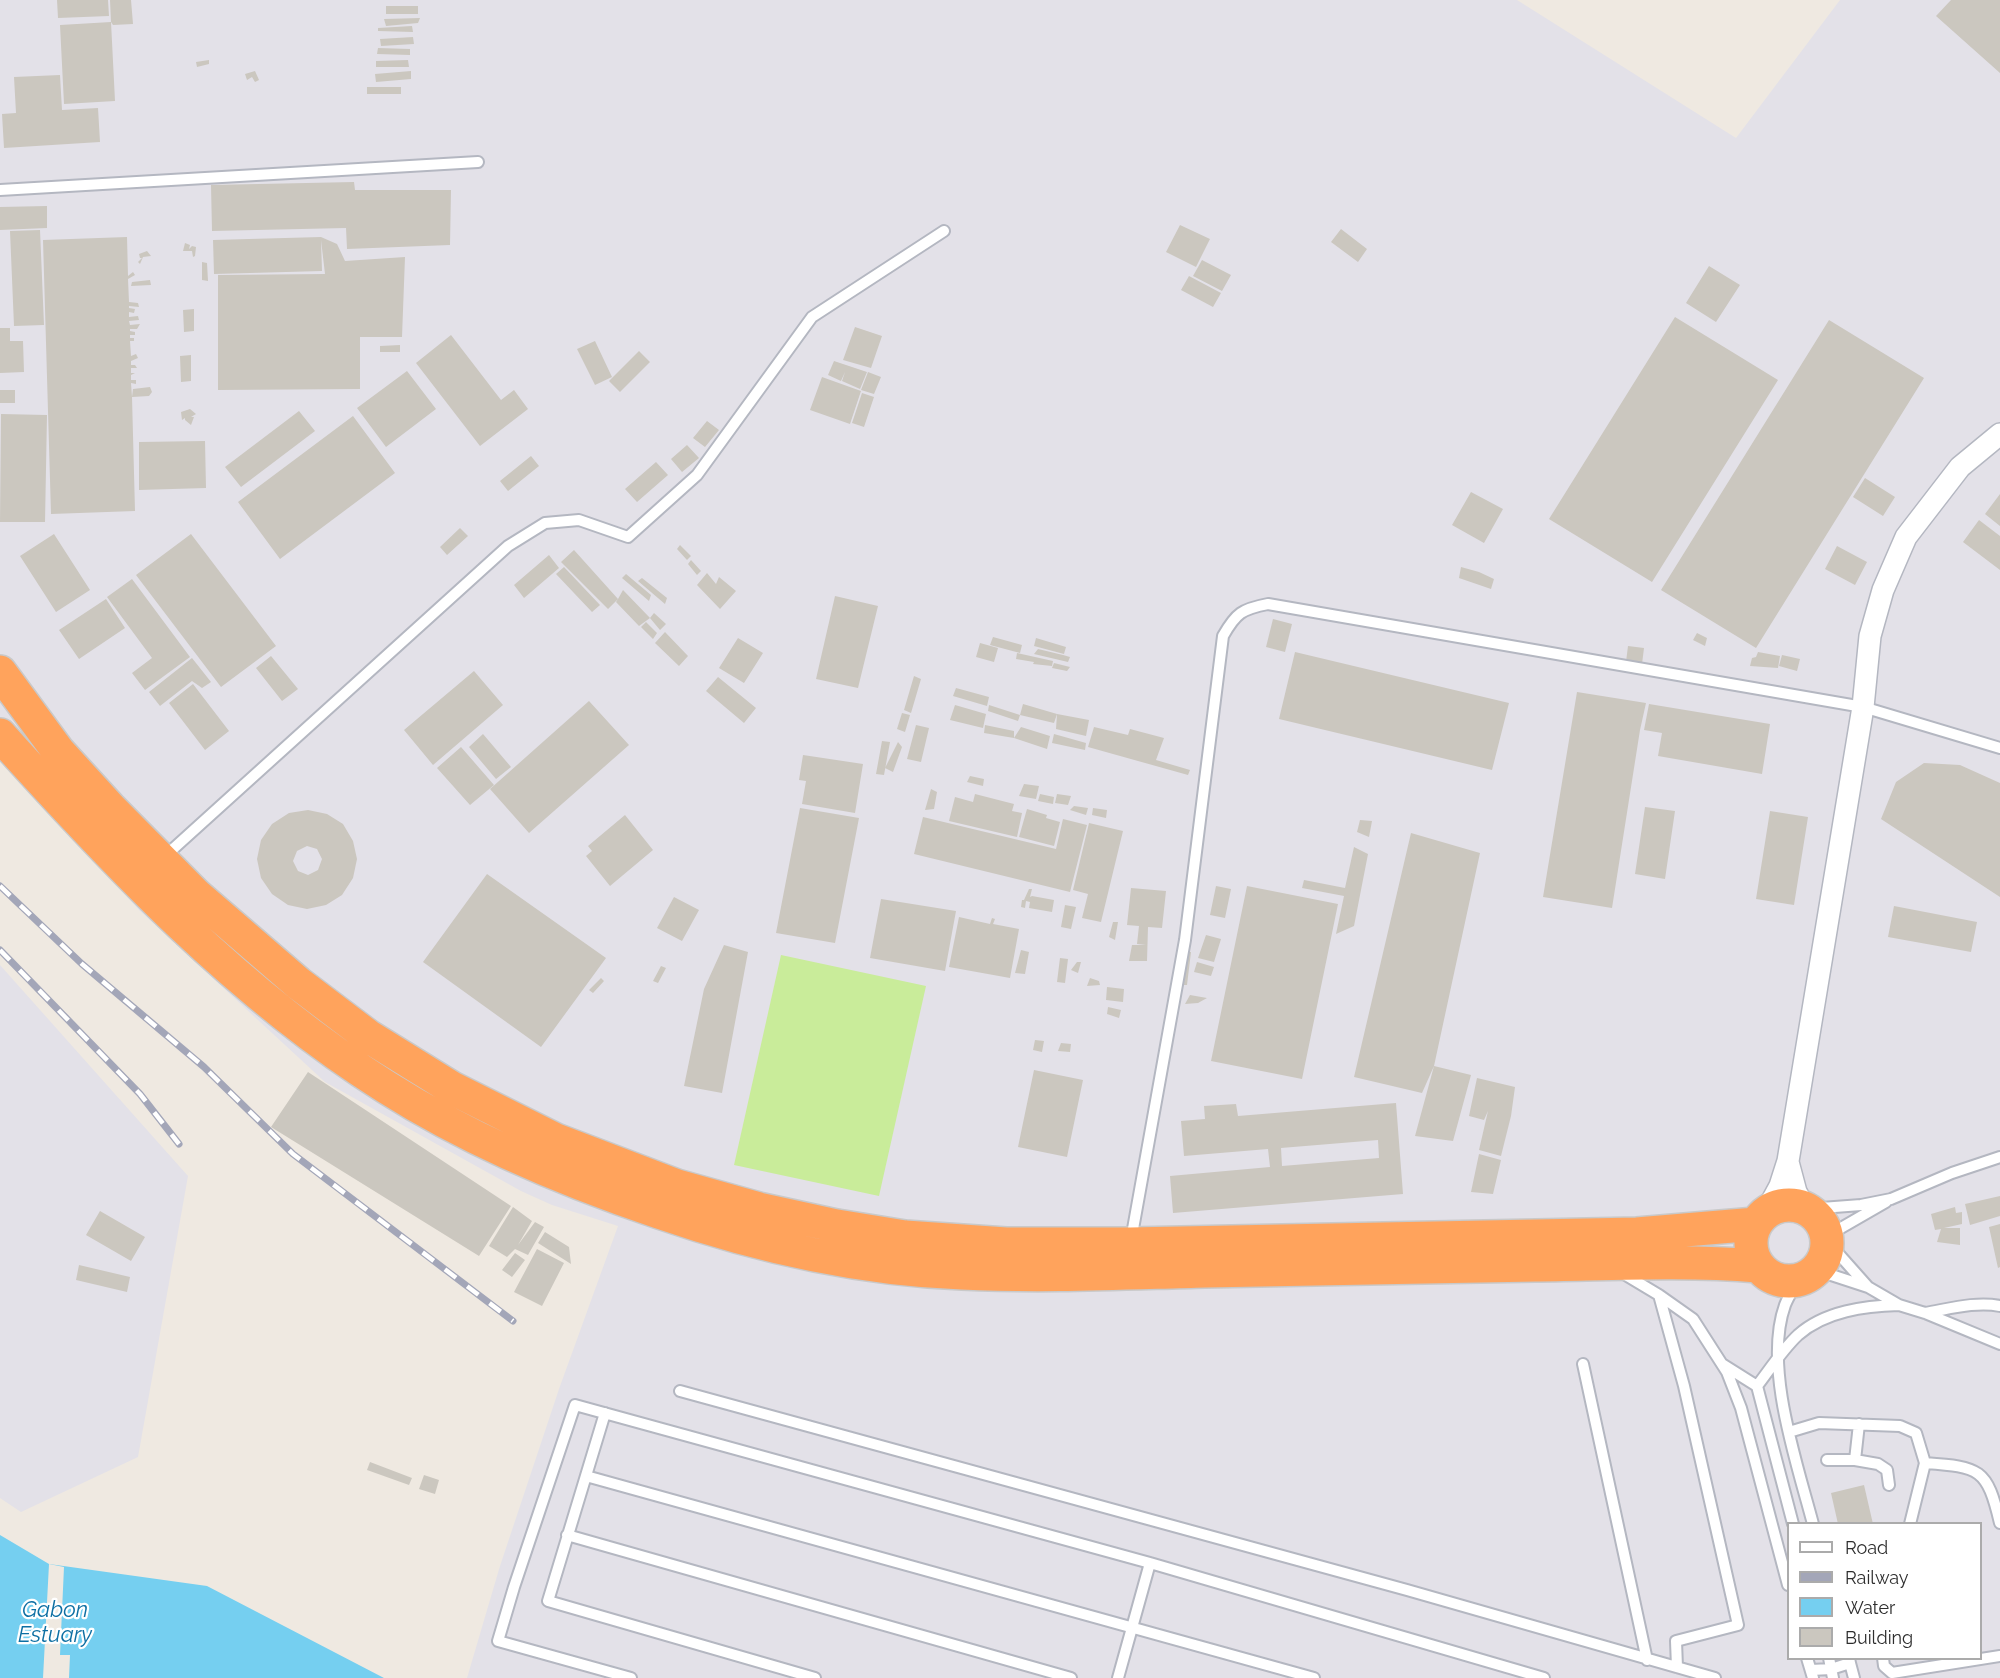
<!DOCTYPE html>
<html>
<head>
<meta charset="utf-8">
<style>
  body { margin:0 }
  #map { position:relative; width:2000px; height:1678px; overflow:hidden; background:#efe9e1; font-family:Raleway,sans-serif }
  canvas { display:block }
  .legend { position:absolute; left:1787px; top:1522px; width:195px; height:138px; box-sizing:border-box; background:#fff; border:2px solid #ababab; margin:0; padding:8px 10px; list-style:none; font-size:18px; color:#2e2e2e }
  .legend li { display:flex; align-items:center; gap:12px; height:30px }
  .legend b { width:30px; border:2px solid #ababab }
</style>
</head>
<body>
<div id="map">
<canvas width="2000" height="1678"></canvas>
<ul class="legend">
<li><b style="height:8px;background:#fff"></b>Road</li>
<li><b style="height:8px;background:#a3a6b8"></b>Railway</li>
<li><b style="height:16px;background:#75cff0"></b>Water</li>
<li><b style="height:16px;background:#cbc7bf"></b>Building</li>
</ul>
</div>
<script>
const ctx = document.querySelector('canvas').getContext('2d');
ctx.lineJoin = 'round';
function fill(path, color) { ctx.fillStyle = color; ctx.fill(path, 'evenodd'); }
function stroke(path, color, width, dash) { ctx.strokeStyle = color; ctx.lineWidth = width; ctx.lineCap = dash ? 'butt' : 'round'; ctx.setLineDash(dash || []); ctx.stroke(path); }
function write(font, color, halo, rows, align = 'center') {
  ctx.font = font + ' Raleway,sans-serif'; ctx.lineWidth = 4.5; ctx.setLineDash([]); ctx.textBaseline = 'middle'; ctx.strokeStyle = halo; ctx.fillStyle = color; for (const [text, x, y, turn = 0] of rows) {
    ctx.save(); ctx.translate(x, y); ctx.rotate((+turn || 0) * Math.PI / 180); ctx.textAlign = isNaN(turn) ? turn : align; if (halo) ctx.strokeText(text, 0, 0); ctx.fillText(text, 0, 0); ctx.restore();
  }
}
fill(new Path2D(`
  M0,0H1517L1736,138L1840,0H2000V1678H467L500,1566L559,1389L618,1226L552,1205L521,1191L325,1082L139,910L0,753ZM1788,1524H1980V1658H1788Z
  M0,965L188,1176L138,1457L21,1512L0,1498Z`), '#e3e1e8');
fill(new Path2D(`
  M781,955L926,986L879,1196L734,1165Z`), '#c9ec9a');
fill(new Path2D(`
  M0,1535L49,1564L207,1586L384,1678H0Z`), '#75cff0');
fill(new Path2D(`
  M49,1564L64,1567L60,1655H70L69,1678H43Z`), '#efe9e1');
fill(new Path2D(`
  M57,0H108L109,16L58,18Z
  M110,0H131L133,24L113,25L111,22Z
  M1951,0H2000V73L1936,16Z
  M386,6H418V14H386Z
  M420,18L418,23L386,26L384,19Z
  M111,22L115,101L64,104L60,25Z
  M412,26L413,32L378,31V28Z
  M413,37L414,44L381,46L380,39Z
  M378,48L410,49V55L377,54Z
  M209,60V64L197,67L196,62Z
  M408,60L409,67H376V61Z
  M255,71L259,80L255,82L252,77L247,80L245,74Z
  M411,71V79L376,82L375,74Z
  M60,75L62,110L98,108L100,142L4,148L2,114L16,113L14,77Z
  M367,87H401V94H367Z
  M354,182L355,190H451L450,245L347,249L346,228L212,231L211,185Z
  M47,206V228L0,230V207Z
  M1180,225L1210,239L1196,267L1166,252Z
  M1341,229L1367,249L1358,262L1331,242Z
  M40,230L44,325L14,326L10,231Z
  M127,237L128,276L133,272L135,275L128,279L129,302L138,303L139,307L129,306V308L135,309L134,313L129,312V317L138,316L139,320L129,321L130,325L140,324L137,329H130V331L135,332V335H130V338H134V341H130L131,356L136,354L138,358L131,361V365H135L137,368H131V373H135L131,375V380H136V384L131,383L132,397L133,389L150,387L152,392L149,396L132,397L135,511L51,514L43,240Z
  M321,237L337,244L345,261L405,257L402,337H360V389L218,390V275L325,274L321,240L322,271L214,274L213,240Z
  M185,243L190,245L189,249L192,246L196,247L195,256L193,257L192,251H183Z
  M147,251L151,256L143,257L140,264L138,262L142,258H140L139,254Z
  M1202,260L1231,275L1222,291L1193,276Z
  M202,262L207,263L208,281L202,280Z
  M1709,266L1740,285L1716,322L1686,303Z
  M1189,276L1221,293L1213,307L1181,290Z
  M150,280L151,285L131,286L132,282Z
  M194,309V331L184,332L183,310Z
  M1675,317L1778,380L1652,582L1549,519Z
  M1829,320L1924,378L1756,648L1661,590Z
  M855,327L882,336L871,368L843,360Z
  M0,328H10V341H23L24,372L0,373Z
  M451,335L501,400L514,390L528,409L480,446L416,363Z
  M595,341L612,377L595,385L577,349Z
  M400,345V352H380V346Z
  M639,351L650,362L620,392L609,381Z
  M191,355V381L181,382L180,356Z
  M834,361L867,372L860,389L842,381L845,372L841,381L828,375Z
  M407,371L436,409L386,447L357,408Z
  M868,372L881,377L874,394L861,390Z
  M822,377L861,391L850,424L810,410Z
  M0,390H15V403H0Z
  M862,393L874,397L864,427L852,423Z
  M190,409L196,414L191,417H194L191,425L185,420V418L182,420L181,412Z
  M299,411L315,431L241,487L225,467Z
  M1,414L47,415L45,522H0Z
  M353,416L395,473L280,559L238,502Z
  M707,421L719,430L705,447L693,438Z
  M205,441L206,488L139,490V442Z
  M687,445L699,458L682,472L671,459Z
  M531,456L539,466L508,491L500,481Z
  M656,462L668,475L637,502L625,489Z
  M1865,478L1895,497L1883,516L1853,497Z
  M1471,492L1503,509L1484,543L1452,525Z
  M2000,494V526L1985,514Z
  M1979,520L2000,536V570L1963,542Z
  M460,528L468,536L447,555L440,547Z
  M54,534L90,590L56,612L20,556Z
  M191,534L276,646L221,687L136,575Z
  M680,545L691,556L687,560L677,549Z
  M1837,546L1867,562L1855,585L1825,569Z
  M574,550L618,599L623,590L650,618L639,626L616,602L618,599L608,609L561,562Z
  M549,555L559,568L524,598L514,585Z
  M691,560L701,571L697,575L688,564Z
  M564,567L600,605L592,612L556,574Z
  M1461,567L1479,572L1494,579L1491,589L1459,578Z
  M707,573L716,584L719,577L736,591L720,609L697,585Z
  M626,574L651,595L649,601L622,578Z
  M642,578L667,598L665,604L638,581Z
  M132,579L190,657L145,690L132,673L152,658L107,597Z
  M835,596L878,606L858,688L816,679Z
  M106,599L125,628L79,659L59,630Z
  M654,613L666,624L660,630L650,618Z
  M1273,619L1292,624L1285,652L1266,647Z
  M646,622L657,633L653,639L641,627Z
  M665,632L688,656L679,666L655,643Z
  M1697,633L1707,638L1705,646L1693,640Z
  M993,637L1022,645L1020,653L990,645Z
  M738,638L763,653L744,683L719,668Z
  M1036,638L1066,647L1064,654L1034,646Z
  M980,643L998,648L994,662L976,657Z
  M1628,646L1644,648L1642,664L1626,662Z
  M1038,649L1063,655L1070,657L1068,662L1034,654Z
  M1295,652L1509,703L1492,770L1279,719Z
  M1758,652L1780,656L1778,668L1750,666L1752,658L1756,657Z
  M1017,653L1053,661L1052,666L1033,664L1034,662L1016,659Z
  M1782,655L1800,659L1797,671L1779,666Z
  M271,656L298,689L282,701L256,668Z
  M192,658L211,682L202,688L192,681L160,706L149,692Z
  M1054,663L1070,667L1067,671L1052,668Z
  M474,671L503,705L433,765L404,730Z
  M914,676L921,679L911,713L904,710Z
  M718,677L756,708L744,723L706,691Z
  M193,684L229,731L205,750L169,703Z
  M956,688L989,697L987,706L953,696Z
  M1577,692L1646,703L1640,730L1612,908L1543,897Z
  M589,701L629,745L529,833L490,789Z
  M1023,704L1057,714L1089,720L1086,736L1056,729L1057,714L1054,723L1020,715Z
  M1649,704L1770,724L1762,774L1658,756L1662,733L1644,730Z
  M955,705L986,714L983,728L950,720Z
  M989,705L1020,715L1018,721L988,711Z
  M902,713L910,715L905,732L897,729Z
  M916,725L929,728L921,762L907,759Z
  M985,725L1014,731V738L984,733Z
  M1021,727L1050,736L1047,749L1014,738Z
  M1094,727L1128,735L1130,729L1164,738L1156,760L1190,770L1188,775L1088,747Z
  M483,734L511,767L496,779L469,747Z
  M1054,734L1086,743L1085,750L1052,743Z
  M882,741L890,742L884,775L876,774Z
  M898,742L902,747L893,772L885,768Z
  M461,747L494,785L470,805L437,768Z
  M803,755L863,764L855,813L802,804L806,781L799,780Z
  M1924,763L1960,765L2000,783V897L1881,819L1896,782Z
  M970,776L984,779L983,786L967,782Z
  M1024,784L1039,786L1036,799L1019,796Z
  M931,789L937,792L934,809L925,810Z
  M975,794L1014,804L1012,811L1022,813L1017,837L949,821L955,797L973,802Z
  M1040,794L1054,797L1053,804L1038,801Z
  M1057,794L1071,796L1068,805L1055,803Z
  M1074,806L1088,808L1086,815L1070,810Z
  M1645,807L1675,811L1665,879L1635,874Z
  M800,808L859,818L835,943L776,933Z
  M1093,808L1107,810L1106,818L1092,815Z
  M1027,809L1047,815L1046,818L1060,822L1054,846L1019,837Z
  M308,810L327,814L343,824L353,841L357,859L353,878L342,895L326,905L307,909L288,905L272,894L261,878L257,859L261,840L272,824L289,813ZM307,846L317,849L322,859L318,870L308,875L298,871L293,861L297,851Z
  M1770,811L1808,817L1794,905L1756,899Z
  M625,815L653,850L610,886L586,856L592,851L588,846Z
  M923,817L1056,849L1063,819L1087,825L1070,892L914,854Z
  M1360,820L1372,821L1369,837L1357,832Z
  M1089,823L1123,831L1101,922L1082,918L1088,894L1073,890Z
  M1411,833L1480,853L1434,1066L1422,1093L1354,1077Z
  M1354,847L1368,854L1354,926L1336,934L1344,896L1302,888L1304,880L1345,888Z
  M487,874L606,958L541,1047L423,962Z
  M1216,886L1231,889L1225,918L1210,915Z
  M1247,886L1338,904L1302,1079L1211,1061Z
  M1131,888L1166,891L1162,928L1148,927L1147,961H1129L1132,945H1146L1137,944L1139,926L1127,925Z
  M1029,889H1032L1030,897L1032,896L1054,900L1052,912L1029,908L1030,902L1026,901L1025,908L1021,907L1022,900H1024Z
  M674,897L699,910L682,941L657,928Z
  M881,899L956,911L945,971L870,958Z
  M1065,905L1076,907L1071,929L1061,927Z
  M1894,906L1977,922L1971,952L1888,937Z
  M959,917L990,924L992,918L995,919L993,924L1019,929L1010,978L949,967Z
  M1113,922H1118L1115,940L1109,937Z
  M1206,935L1221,939L1214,962L1198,958Z
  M724,945L748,952L722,1093L684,1086L704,989Z
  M1021,950L1029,952L1025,974L1015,973Z
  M1185,952H1191L1187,985H1180Z
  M1060,958L1068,959L1065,983L1057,982Z
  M1077,962H1081L1078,973L1071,970Z
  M1197,962L1214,967L1211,976L1194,972Z
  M661,966L666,968L658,983L653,981Z
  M601,978L604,981L593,993L589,990Z
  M1090,978L1099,981L1100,985L1087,986Z
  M1107,987L1124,989L1123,1002L1106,1000Z
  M1190,995L1207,998L1198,1003L1185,1004Z
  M1108,1007L1121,1010L1119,1018L1107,1014Z
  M1035,1040L1044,1041L1042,1052L1033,1050Z
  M1061,1043L1071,1044L1070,1052L1058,1051Z
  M1434,1066L1471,1075L1453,1141L1415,1136Z
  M1034,1070L1083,1080L1067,1157L1018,1147Z
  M308,1072L511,1206L479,1256L271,1127Z
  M1477,1078L1515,1087L1511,1116L1501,1156L1479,1150L1488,1111L1484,1120L1469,1116Z
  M1396,1103L1403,1194L1173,1213L1170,1176L1270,1167L1268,1149L1184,1156L1181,1121L1205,1119L1204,1106L1236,1104L1238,1116ZM1378,1140L1379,1158L1282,1166L1281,1148Z
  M1479,1154L1501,1160L1493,1194L1471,1192Z
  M2000,1196V1216L1970,1225L1965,1204Z
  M513,1207L532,1221L518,1245L535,1222L544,1227L528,1255L515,1249L507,1257L489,1246Z
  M1955,1207L1956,1213L1962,1212V1224L1944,1228H1960V1245L1937,1242L1941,1229L1935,1230L1931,1214Z
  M100,1211L145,1237L131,1261L86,1235Z
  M2000,1224V1267L1998,1268L1989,1227Z
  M545,1232L569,1247L571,1264L538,1243Z
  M537,1249L564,1263L542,1306L514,1292Z
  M515,1253L525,1260L512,1277L502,1270Z
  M79,1265L130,1277L127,1292L76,1280Z
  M370,1462L412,1478L409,1485L367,1470Z
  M424,1475L439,1480L435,1494L419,1489Z
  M1864,1485L1873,1524H1838L1831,1493Z`), '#cbc7bf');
const lane = new Path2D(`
  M0,190L478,162
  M163,858L508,546L545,523L579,520L628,537L697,475L812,317L944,231
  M1808,1209L1861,1205L1891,1199L1952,1173L2000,1157
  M1827,1236L1886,1202
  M1131,1240L1185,940L1223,636C1236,613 1242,609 1268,604L1863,707L2000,748
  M1816,1270L1868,1287L1828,1242
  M1624,1274L1659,1295L1693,1319L1727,1372L1741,1408L1788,1585
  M1798,1280C1794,1288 1788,1297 1785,1305C1763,1366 1797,1463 1813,1524
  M1868,1287L1899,1305L1925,1313L2000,1344
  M1659,1295L1684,1386L1738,1625L1676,1641L1677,1667
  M1925,1313C1949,1309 1976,1301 2000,1306
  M1583,1364L1647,1660
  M1722,1364L1757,1386
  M680,1391L1407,1590L1715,1678
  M605,1413L548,1601L815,1678
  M1859,1424L1855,1460L1878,1464L1887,1470L1889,1485
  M1789,1432L1819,1423L1900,1426L1916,1433L1925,1463C1980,1467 1987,1468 2000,1523
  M1827,1460H1855
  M586,1476L1314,1678
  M1793,1524L1757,1386C1770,1369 1783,1349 1798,1335C1825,1311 1865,1306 1899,1305
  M1910,1524L1925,1463
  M567,1535L1071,1678
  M1807,1658L1813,1678
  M1829,1658L1833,1678
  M1883,1658L1884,1666L1892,1673L2000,1656
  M1850,1663L1854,1678
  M1811,1670L1831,1669L1850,1663L1849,1658
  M631,1678L498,1641L514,1587L575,1405L1150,1563L1544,1678
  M1118,1678L1150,1563`);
const street = new Path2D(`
  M1788,1162L1796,1192L1804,1207
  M1766,1212L1780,1186L1788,1161L1863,707L1870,636L1883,590L1906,537L1960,467L2000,434`);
const highway = new Path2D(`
  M0,672L58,751L110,808L196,895L298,983L368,1036L452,1088L556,1140L677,1186L759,1209L837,1226L905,1237L1006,1244H1130L1637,1234L1756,1224
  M0,735C117,865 237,993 386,1087C471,1141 564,1180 659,1212C757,1246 859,1269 962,1273C1043,1277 1124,1273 1205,1271C1315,1268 1425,1268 1535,1265C1609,1264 1684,1260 1758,1266
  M1751 1243a38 38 0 1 1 76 0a38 38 0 1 1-76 0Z`);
stroke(lane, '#b4b7c1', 14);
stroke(street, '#b4b7c1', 24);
stroke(highway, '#c9c9c9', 36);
stroke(lane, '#fff', 10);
stroke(street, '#fff', 21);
stroke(highway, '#ffa35c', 33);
const rail = new Path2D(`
  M0,886L82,964L204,1067L293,1154L513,1321
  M0,950L140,1094L179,1144`);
stroke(rail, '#a3a6b8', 7);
stroke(rail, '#fff', 4.5, [14]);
write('italic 22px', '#0d6fa3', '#fff', [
  ["Gabon",55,1610],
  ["Estuary",55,1635]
]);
</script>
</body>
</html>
